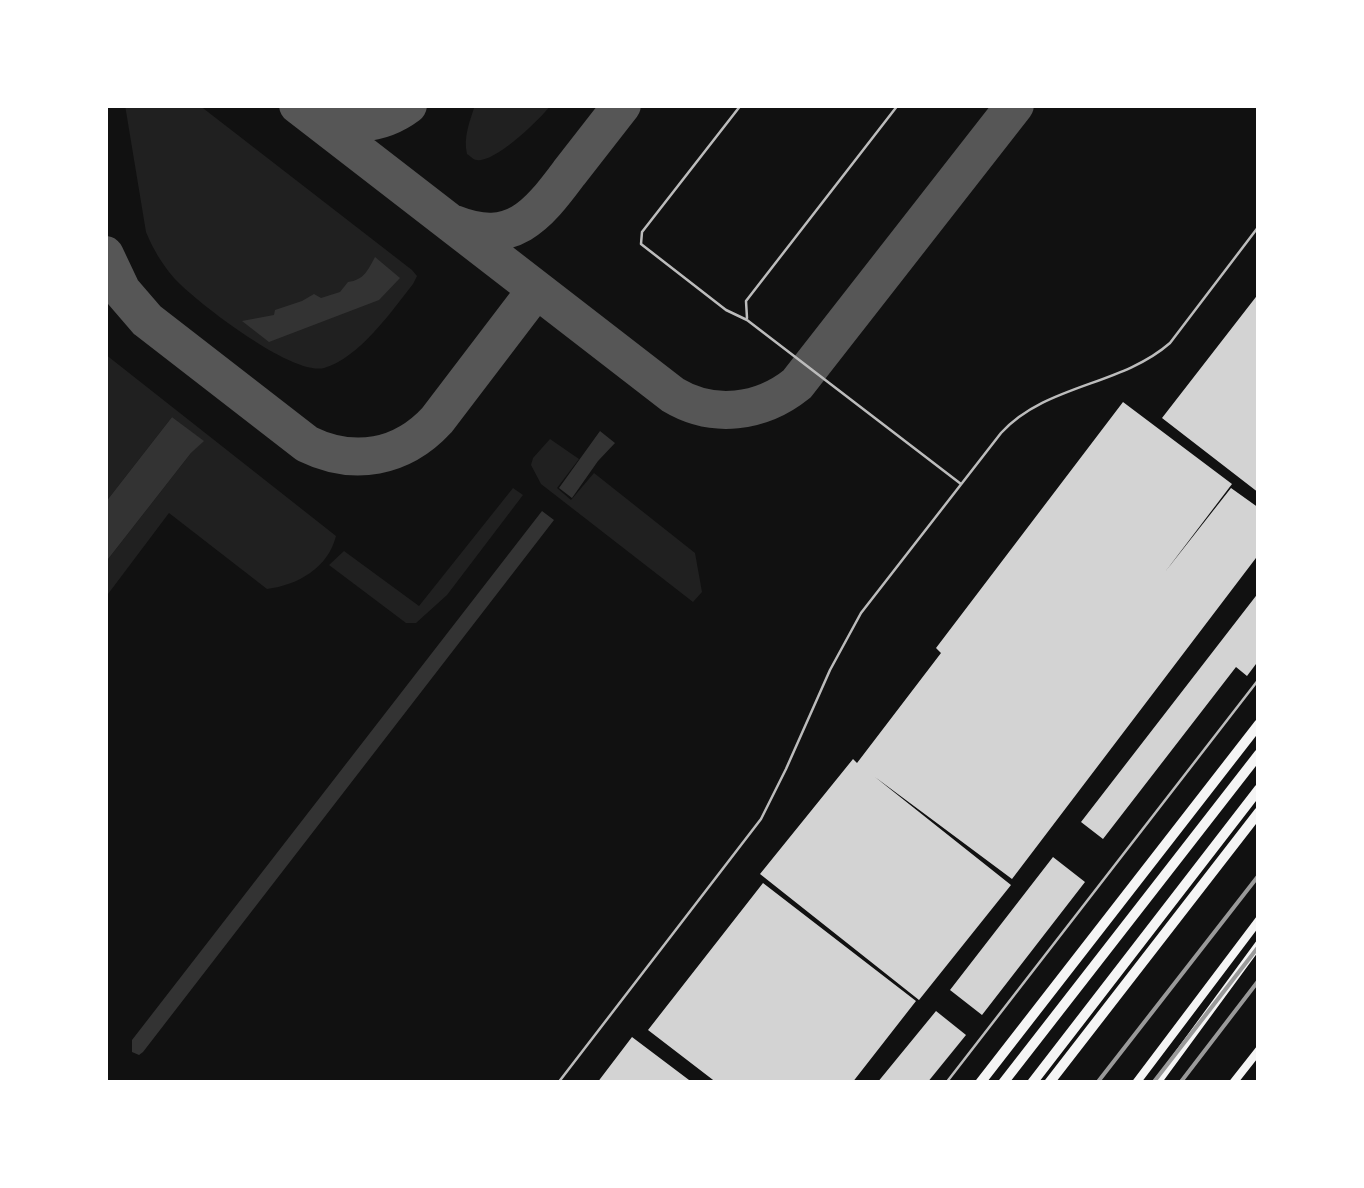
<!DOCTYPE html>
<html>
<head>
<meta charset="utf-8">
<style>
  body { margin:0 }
  #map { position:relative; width:1364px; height:1188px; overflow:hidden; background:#111; font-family:Karla,sans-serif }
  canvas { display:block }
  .frame { position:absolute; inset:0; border:108px solid #fff; pointer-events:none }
</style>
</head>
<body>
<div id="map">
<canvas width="1364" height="1188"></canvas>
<div class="frame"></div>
</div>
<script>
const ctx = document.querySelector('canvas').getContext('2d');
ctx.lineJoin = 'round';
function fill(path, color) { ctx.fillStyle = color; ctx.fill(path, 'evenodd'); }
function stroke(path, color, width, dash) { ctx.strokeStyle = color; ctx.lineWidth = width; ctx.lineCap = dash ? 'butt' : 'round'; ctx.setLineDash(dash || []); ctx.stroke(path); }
fill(new Path2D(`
  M125,105H199L412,270L417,276L413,284C391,312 359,358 324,368C292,376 196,302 174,278C162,264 153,249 146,232Z
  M475,105H551C539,120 501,157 481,160C474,161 473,158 467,154C463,137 470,121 475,105Z
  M105,354L336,536C328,568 298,585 267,589L169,513L105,598V563L191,453L203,441L172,417L105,503Z
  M550,439L579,459L557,488L571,500L594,473L695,553L702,592L693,602L541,484L531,465L533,458Z
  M513,488L523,495L447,595L416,623H406L329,565L344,551L419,606Z`), '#202020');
fill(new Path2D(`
  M375,257L400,278L379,300L269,342L242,321L274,315L275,310L302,301L314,294L321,298L340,292L348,282C364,280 368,270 375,257Z
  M172,417L204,441L191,453L105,563V503Z
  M600,431L615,443L598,461L572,498L559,488Z
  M542,511L554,520L143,1052L139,1055L132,1052V1040Z`), '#333');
stroke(new Path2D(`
  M298,105L673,395C713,419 761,413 797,384L1015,105
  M316,115C347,127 380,126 408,105
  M454,224C512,247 537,216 569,173C587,150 604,128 622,105
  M105,255L122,291L147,320L307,444C354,467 402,458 437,420L536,290`), '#565656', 38);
fill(new Path2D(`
  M1259,293V493L1162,418Z
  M1123,402L1232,484L1165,572L1231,488L1259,508V554L1012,879L875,777L1011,885L919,1000L760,874L853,759L857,763L941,653L936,648Z
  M1259,592V660L1247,676L1236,667L1103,839L1081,822Z
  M1053,857L1085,882L982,1015L950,990Z
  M763,883L916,1001L852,1083H717L648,1030Z
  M936,1011L966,1035L927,1083H877Z
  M632,1037L693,1083H597Z`), '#d3d3d3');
stroke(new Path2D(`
  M741,105L642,232L641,244L726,310L747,320L961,484
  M747,318L746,301L898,105
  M558,1083L761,819L786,769L830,670L861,613L1001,433C1046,384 1121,386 1170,343L1259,226
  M946,1083L1259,679`), '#bcbcbc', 2.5);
stroke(new Path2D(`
  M1136,1083L1259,920
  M1157,1083L1259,944
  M1233,1083L1259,1050`), '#f5f5f5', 8);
stroke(new Path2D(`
  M980,1083L1259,724
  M1049,1083L1259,812`), '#f5f5f5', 10);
stroke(new Path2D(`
  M1003,1083L1259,754
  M1032,1083L1259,789`), '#f5f5f5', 10);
stroke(new Path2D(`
  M1097,1083L1259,875
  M1153,1083L1259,946
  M1180,1083L1259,980`), '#9a9a9a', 4);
</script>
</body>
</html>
